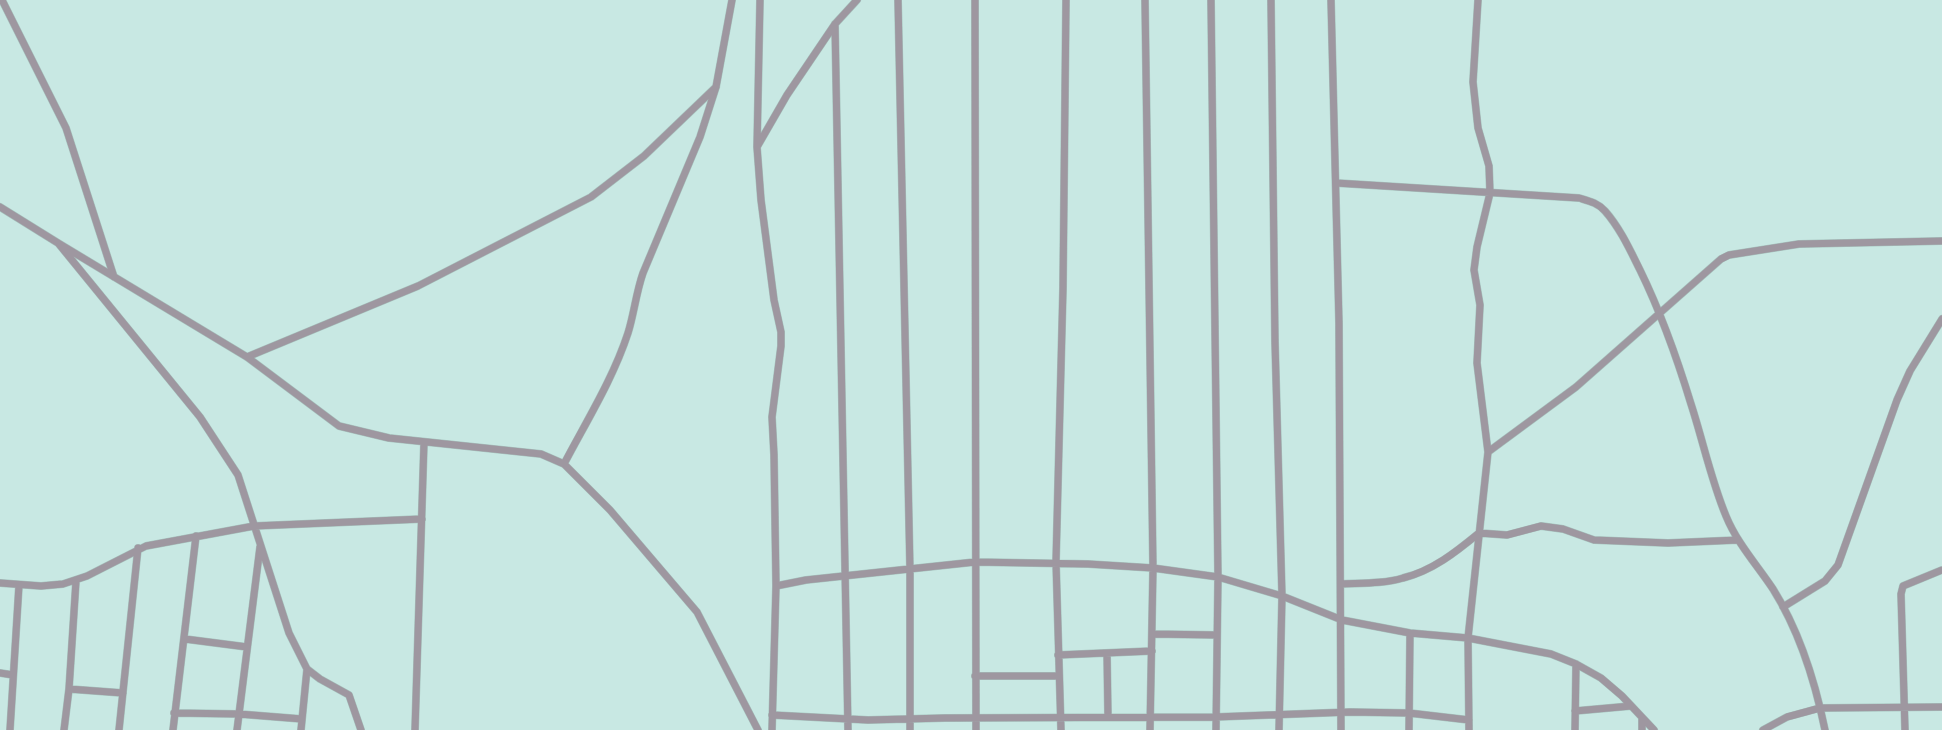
<!DOCTYPE html>
<html>
<head>
<meta charset="utf-8">
<style>
  body { margin:0 }
  canvas { display:block; background:#c8e8e3 }
</style>
</head>
<body>
<canvas width="1942" height="730"></canvas>
<script>
const ctx = document.querySelector('canvas').getContext('2d');
ctx.lineJoin = 'round';
function stroke(path, color, width, dash) { ctx.strokeStyle = color; ctx.lineWidth = width; ctx.lineCap = dash ? 'butt' : 'round'; ctx.setLineDash(dash || []); ctx.stroke(path); }
const street = new Path2D(`
  M2,0L66,128L114,277
  M898,0L910,570V730
  M975,0L976,730
  M1145,0L1153,568L1150,730
  M1211,0L1218,577L1216,730
  M1271,0L1275,342L1282,596L1279,730
  M1331,0L1339,323L1341,730
  M1478,0L1473,82L1478,128L1489,166L1490,193L1477,247L1474,270L1480,305L1477,363L1488,452
  M835,24L848,730
  M757,147L760,0
  M1336,183L1579,198C1589,201 1598,203 1605,211C1620,228 1630,250 1640,270C1661,313 1677,358 1691,404C1703,441 1711,480 1726,516C1737,543 1757,565 1773,589C1800,632 1815,681 1825,730
  M0,207L58,243L200,417L238,475L289,633L307,669L320,679L349,695L361,730
  M58,243L247,357L339,426L389,438L541,454L564,464L610,510L697,612L758,730
  M247,357L418,286L591,197L644,156L716,87
  M564,464C586,422 613,379 628,333C634,314 636,293 643,273L700,137L716,87L732,0
  M0,583L41,586L63,584L87,576L146,546L254,526L422,519
  M1341,584C1362,583 1383,584 1403,578C1432,571 1456,552 1479,533L1507,535L1541,526L1563,529L1594,540L1668,543L1738,540
  M776,586L806,580L975,562L1088,564L1153,568L1218,577L1282,596L1342,620L1410,633L1468,638L1551,654L1576,664L1601,678L1622,696L1654,730
  M1783,607L1825,581L1838,565L1897,400L1910,371L1942,319
  M1152,634L1217,635
  M185,639L247,647
  M1107,653L1108,717
  M1058,655L1152,651
  M0,673L13,675
  M975,676H1059
  M69,689L123,693
  M1575,711L1631,706
  M174,713L239,714L302,719
  M772,715L868,720L945,718L1215,717L1350,712L1409,713L1469,720
  M10,730L19,585
  M64,730L69,689L76,581
  M119,730L138,548
  M173,730L196,536
  M237,730L260,547
  M301,730L307,669
  M415,730L424,442
  M772,730L776,586L774,455L772,417L781,346V332L774,300L761,200L757,147L787,95L835,24L857,0
  M1061,730L1056,562L1063,288L1066,0
  M1409,730L1410,633
  M1469,730L1468,638L1488,452L1576,387L1721,259L1729,255L1799,244L1942,241
  M1575,730L1576,664
  M1642,730V719
  M1763,730L1787,717L1820,708L1942,707
  M1905,730L1901,594L1903,586L1942,570`);
stroke(street, '#a7c3be', 8);
stroke(street, '#9e97a0', 7);
</script>
</body>
</html>
